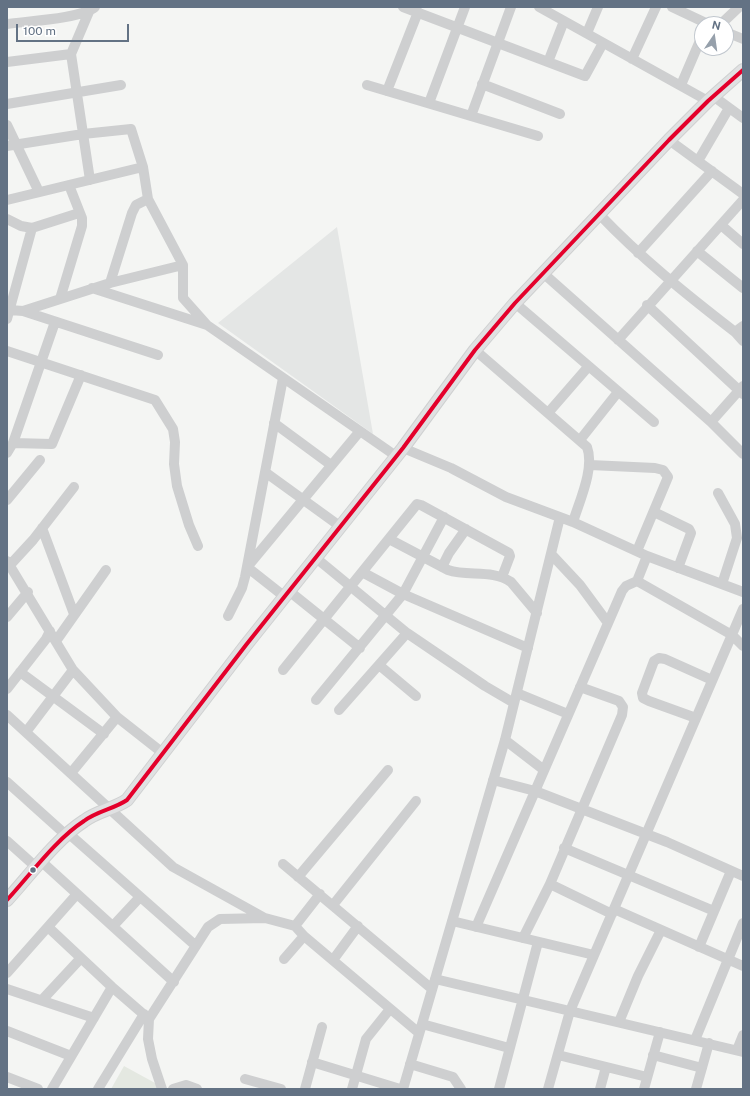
<!DOCTYPE html>
<html>
<head>
<meta charset="utf-8">
<style>
  body { margin:0 }
  #map { position:relative; width:750px; height:1096px; overflow:hidden; background:#f4f5f3; font-family:"Public Sans",sans-serif }
  canvas { display:block }
  .frame { position:absolute; inset:0; border:8px solid #637284; pointer-events:none }
  .north { position:absolute; left:694px; top:16px; width:40px; height:40px; box-sizing:border-box; background:#fff; border:1px solid #c1c7ce; border-radius:50%; rotate:13deg; font-size:11px; font-weight:700; line-height:16px; text-align:center; color:#637284 }
  .north::after { content:''; display:block; margin:auto; width:14px; height:18px; background:#96a0ab; clip-path:polygon(50% 0,100% 100%,50% 72%,0 100%) }
  .scale { position:absolute; left:16px; top:24px; width:113px; height:18px; box-sizing:border-box; border:2px solid #637284; border-top:0; padding-left:5px; font-size:12px; line-height:14px; white-space:nowrap; color:#637284; -webkit-text-stroke:3px #fff; paint-order:stroke }
</style>
</head>
<body>
<div id="map">
<canvas width="750" height="1096"></canvas>
<div class="frame"></div>
<div class="north">N</div>
<div class="scale">100 m</div>
</div>
<script>
const ctx = document.querySelector('canvas').getContext('2d');
ctx.lineJoin = 'round';
function fill(path, color) { ctx.fillStyle = color; ctx.fill(path, 'evenodd'); }
function stroke(path, color, width, dash) { ctx.strokeStyle = color; ctx.lineWidth = width; ctx.lineCap = dash ? 'butt' : 'round'; ctx.setLineDash(dash || []); ctx.stroke(path); }
fill(new Path2D(`
  M337,227L373,434L218,323Z`), '#e4e6e5');
fill(new Path2D(`
  M124,1066L166,1089H111Z`), '#e4e8e1');
const major = new Path2D(`
  M7,900C30,875 56,839 84,821C97,811 114,809 127,800L246,645L403,448L475,350L515,303L669,140L708,101L743,70`);
stroke(major, '#cfd1d1', 14);
stroke(new Path2D(`
  M403,7L585,76L603,43
  M539,7L708,101
  M672,7L708,24
  M7,24C27,21 80,19 95,7
  M721,24L739,7
  M726,32L743,39
  M587,33L598,7
  M71,54L90,180
  M632,59L656,7
  M7,62L71,54L91,7
  M548,62L564,21
  M482,84L560,114
  M367,85L538,136
  M681,85L702,36
  M387,91L418,12
  M713,96L743,118
  M429,103L465,7
  M7,104L121,85
  M471,116L511,7
  M7,125L39,192
  M669,140L743,194
  M7,146L83,134L131,129L143,167L148,199L183,265V298L207,325L396,456
  M698,161L729,108
  M7,200L143,167
  M599,214C641,258 687,295 735,332L743,341
  M7,219L21,226L32,228L79,213
  M721,225L743,244
  M697,251L743,288
  M638,253L712,171
  M543,273L711,422L743,454
  M110,283L132,213L136,205L148,199
  M92,288L207,325
  M60,299L82,226V218L69,185
  M515,303L654,422
  M647,305L743,394
  M10,310L23,311L110,283L183,265
  M23,311L158,355
  M7,319L32,228
  M735,332L743,326
  M618,340L743,200
  M475,350L587,447C595,468 579,502 573,522
  M7,351L155,400L173,429L175,442L174,464L177,486L189,525L198,546
  M548,413L588,367
  M711,422L743,386
  M274,423L331,465
  M580,440L618,392
  M13,443L52,444L81,375
  M403,448L451,468L506,497L573,522L647,556L743,592
  M7,453L13,443L55,322
  M590,465L655,468L663,470L668,477L637,551
  M265,472L341,527
  M718,493L735,524L737,538L722,584
  M7,500L40,460
  M654,512L689,529L691,533L678,568
  M42,528L74,614
  M389,539L448,570C468,577 492,569 511,582L537,613
  M551,554L580,585L608,623
  M316,558L407,633L485,686L514,703
  M7,561L73,670L117,717L164,754
  M10,565L33,540L74,487
  M248,566L360,431
  M247,567L285,597
  M442,567L449,553L466,529
  M362,572L403,594L528,648
  M637,581L732,635L743,646
  M289,591L360,648
  M228,616L242,588L245,577L283,378
  M7,617L28,592
  M56,641L106,570
  M379,665L416,696
  M283,670L417,504L421,505L509,553L510,556L502,577
  M20,672L104,734
  M7,689L46,639L50,631
  M517,693L568,714
  M316,700L403,594L444,517
  M339,710L407,633
  M7,715L173,867L263,917
  M696,718L649,701L643,698L642,693L654,661L659,658L665,659L712,680
  M26,732L73,670
  M505,740L544,770
  M71,773L117,717
  M493,780L535,791L667,842L743,876
  M7,782L66,835
  M68,833L196,946
  M7,841L36,867
  M564,848L714,911
  M42,862L174,982
  M283,864L432,989
  M298,877L388,770
  M550,884L612,914
  M333,905L416,801
  M614,909L743,966
  M452,921L594,955
  M113,926L140,897
  M295,926L320,894
  M48,927L112,987L149,1019
  M476,927L622,591L626,586L637,581L647,556
  M523,938L550,884L622,715L623,707L619,701L580,687
  M699,947L731,871
  M284,959L304,936
  M333,960L358,926
  M7,973L77,894
  M435,979L743,1052
  M7,989L94,1018
  M42,1000L81,958
  M619,1022L638,976L661,930
  M422,1024L509,1048
  M7,1031L71,1056
  M695,1040L743,923
  M737,1050L743,1035
  M558,1055L647,1077
  M653,1055L702,1068
  M312,1062L400,1089
  M410,1064L453,1077L461,1089
  M7,1077L38,1089
  M245,1079L281,1089
  M52,1089L112,987
  M98,1089L144,1014
  M162,1089L152,1059L148,1039L149,1019L208,927L220,919L265,918L295,926L304,936L419,1033
  M173,1089L186,1085L197,1089
  M305,1089L322,1027
  M352,1089L366,1039L390,1009
  M403,1089L505,740L560,517
  M499,1089L538,942
  M548,1089L570,1011L743,609
  M600,1089L606,1067
  M644,1089L660,1032
  M696,1089L709,1043`), '#cecfd0', 10);
stroke(major, '#e0e1e2', 12);
stroke(new Path2D(`
  M7,900C30,875 56,839 84,821C97,811 114,809 127,800L246,645L403,448L475,350L515,303L669,140L708,101L743,70`), '#e4002b', 4);
for (const [x, y, r, color] of [
  [33,870,3.5,"#637284"]
]) { const dot = new Path2D(); dot.arc(x, y, r, 0, 2 * Math.PI); ctx.fillStyle = color; ctx.fill(dot); stroke(dot, '#fff', 1.5); }
</script>
</body>
</html>
